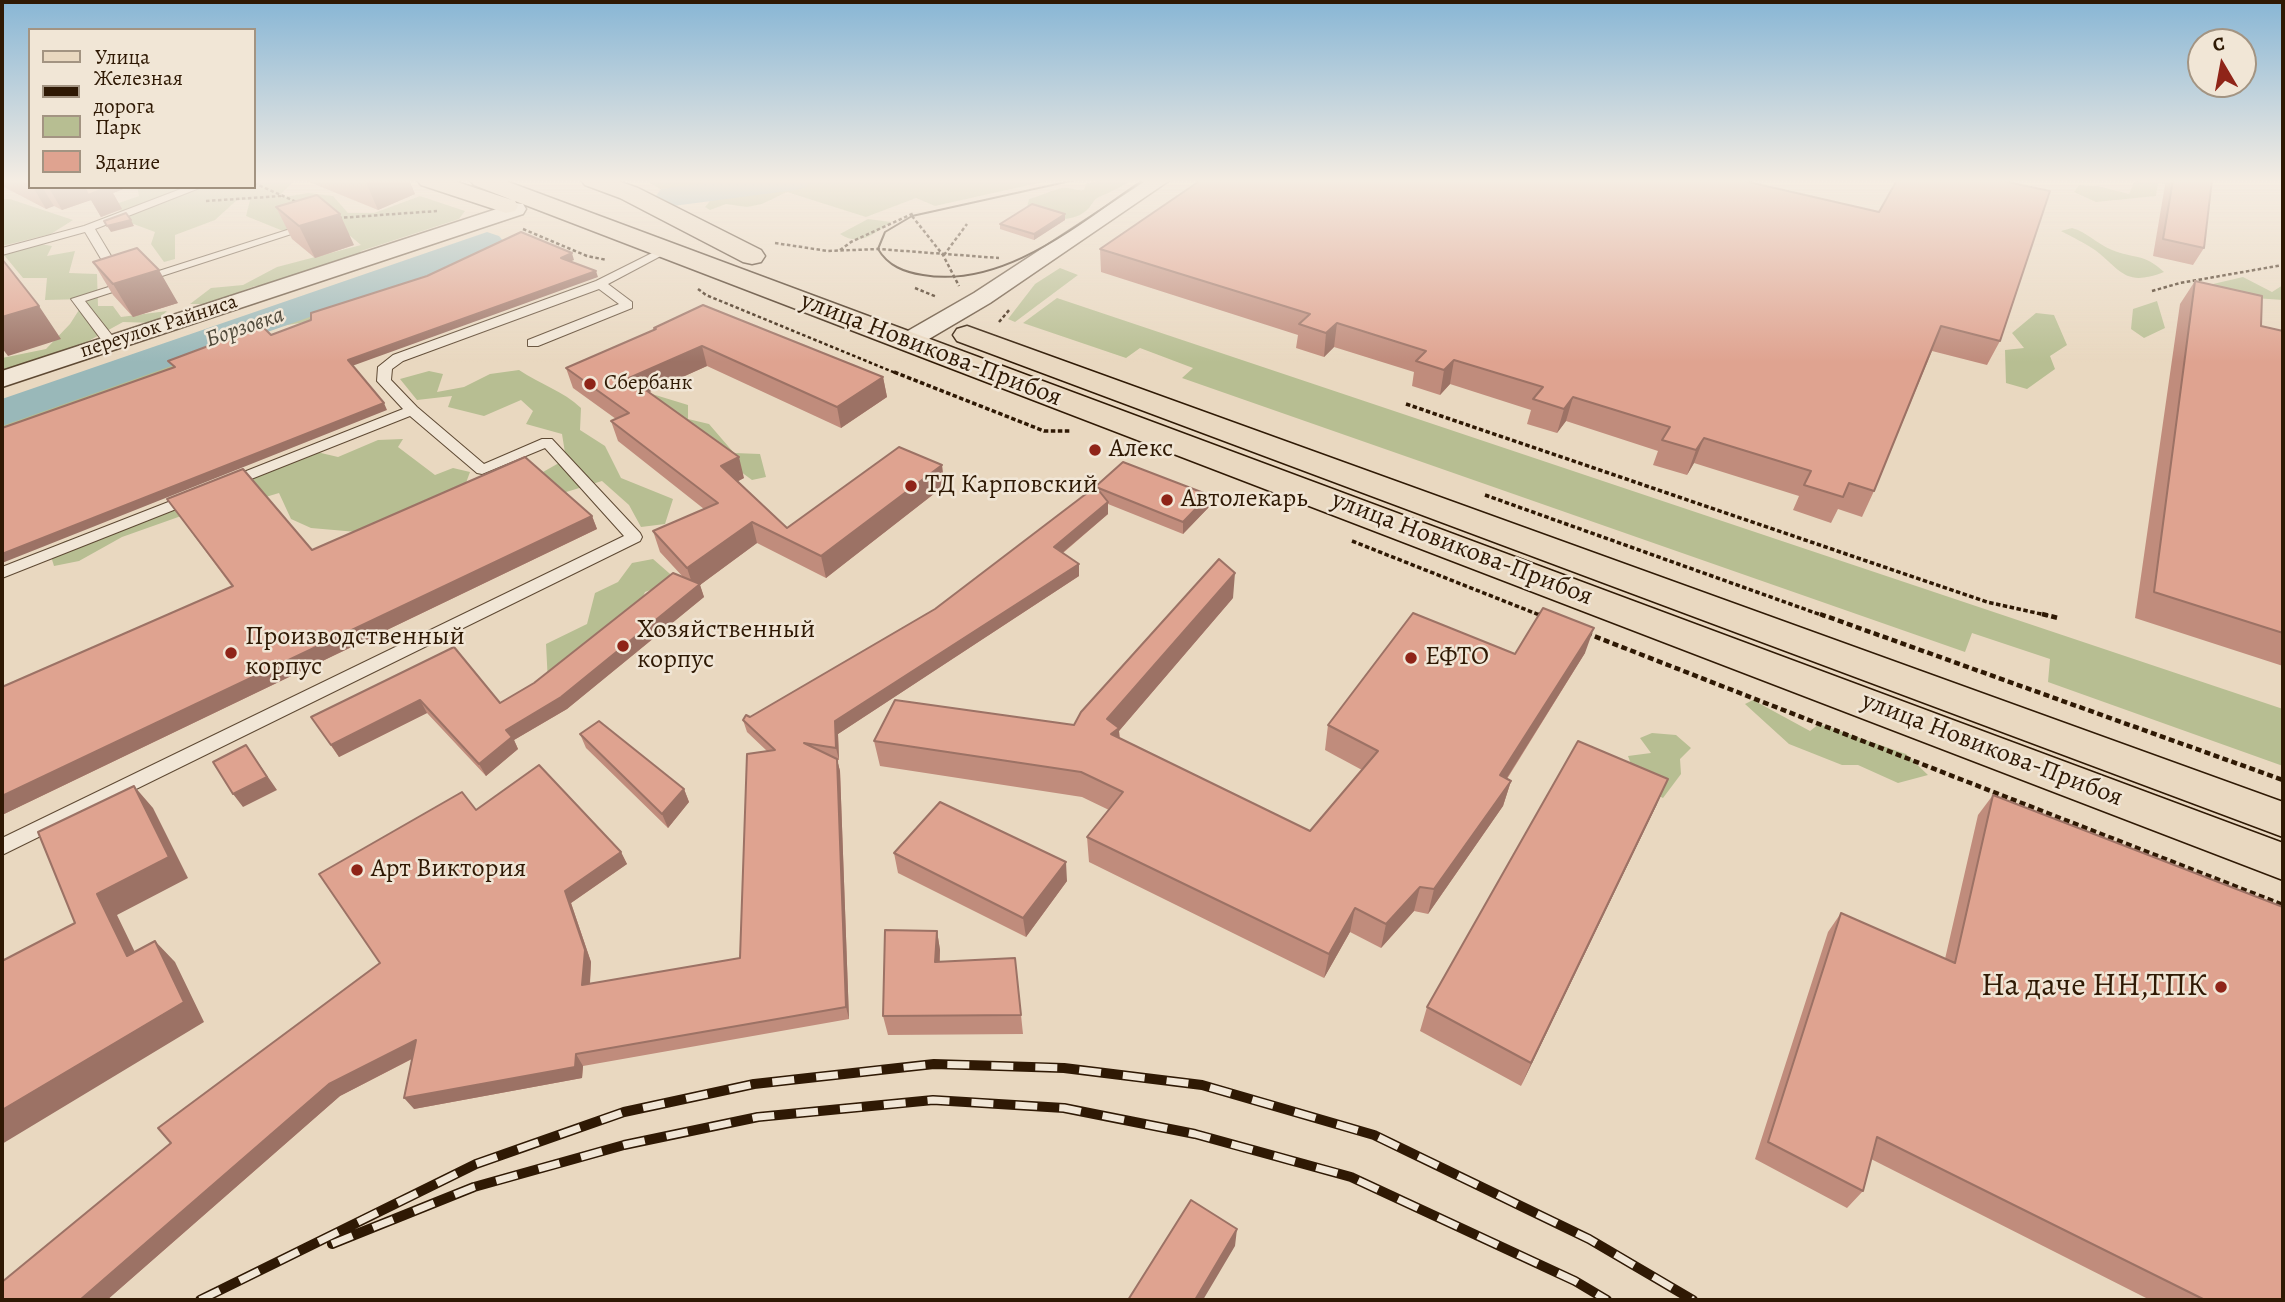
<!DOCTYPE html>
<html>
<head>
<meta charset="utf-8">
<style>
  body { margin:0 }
  #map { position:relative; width:2285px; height:1302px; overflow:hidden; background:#e9d8c0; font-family:Alegreya,serif }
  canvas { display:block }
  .frame { position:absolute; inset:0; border:4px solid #2f1904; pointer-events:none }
  .legend { position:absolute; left:28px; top:28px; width:228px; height:161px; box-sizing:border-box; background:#f1e6d6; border:2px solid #a39482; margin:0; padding:9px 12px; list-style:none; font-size:21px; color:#2f1904 }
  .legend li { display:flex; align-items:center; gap:14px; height:35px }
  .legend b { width:35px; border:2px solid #a39482 }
  .north { position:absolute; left:2187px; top:28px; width:70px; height:70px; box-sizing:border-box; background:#f1e6d6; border:2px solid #a39482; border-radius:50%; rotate:350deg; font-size:19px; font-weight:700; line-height:28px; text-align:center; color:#2f1904 }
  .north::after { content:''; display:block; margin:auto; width:24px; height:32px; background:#8f2418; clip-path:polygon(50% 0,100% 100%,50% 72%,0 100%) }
</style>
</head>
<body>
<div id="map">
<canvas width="2285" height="1302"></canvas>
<div class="frame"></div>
<ul class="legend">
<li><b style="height:9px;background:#e9d8c0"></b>Улица</li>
<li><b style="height:9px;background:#2f1904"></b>Железная дорога</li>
<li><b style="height:19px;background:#b7be92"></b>Парк</li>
<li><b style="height:19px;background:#dfa390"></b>Здание</li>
</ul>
<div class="north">С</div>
</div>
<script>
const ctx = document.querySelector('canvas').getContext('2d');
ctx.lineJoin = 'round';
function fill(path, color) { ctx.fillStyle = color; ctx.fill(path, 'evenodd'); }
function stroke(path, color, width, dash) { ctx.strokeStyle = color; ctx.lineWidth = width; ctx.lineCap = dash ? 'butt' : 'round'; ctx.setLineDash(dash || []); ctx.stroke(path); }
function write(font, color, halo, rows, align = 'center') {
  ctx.font = font + ' Alegreya,serif'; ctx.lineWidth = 5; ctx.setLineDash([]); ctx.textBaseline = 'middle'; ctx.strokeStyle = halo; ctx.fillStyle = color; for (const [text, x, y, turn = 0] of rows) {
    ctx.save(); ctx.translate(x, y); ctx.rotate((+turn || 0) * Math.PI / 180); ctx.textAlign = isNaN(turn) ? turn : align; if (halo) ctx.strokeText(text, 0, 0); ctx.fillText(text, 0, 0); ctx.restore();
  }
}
fill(new Path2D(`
  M254,180H290L293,182L277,198L308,193L333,196L348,213H374L420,196L465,211L459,219L361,251L354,266L299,283L255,286L207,304H190L211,288L243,285L277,267L361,245L336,224L293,235L246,216L250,200H237L215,220L175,235V259L164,262L151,244L155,232L120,219L133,214L107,207L139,196L137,187H254Z
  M645,180H1052L935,206L916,198L866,217L787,192L762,204L747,207L726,204L710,210L705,207L710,201L680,196L685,192L683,188L660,189Z
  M1103,180H1133C1121,187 1111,192 1099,197C1093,200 1092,205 1088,209C1070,226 1046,218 1027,207L1029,199C1041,196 1051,190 1062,188C1070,187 1076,191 1084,190L1086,184Z
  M2150,180H2189L2187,187L2158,183L2156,196L2096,202L2074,192L2079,185L2098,186L2129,194L2134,182Z
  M2,199H10L73,220L51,234L2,246Z
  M868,219L891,222C873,234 860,247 840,234Z
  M2072,228C2087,232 2097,244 2112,250C2134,259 2144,253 2164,272C2125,287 2122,271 2095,250C2085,243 2072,237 2061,231Z
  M474,242L479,250L343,316L275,327L182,361L165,376L2,435V422L13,419L47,403L69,401L149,365L217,341L233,330L279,313L314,312L387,285L405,282L444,253Z
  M40,244L52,246L47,256L75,251L69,273L97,274L98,306H113L121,317L167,311L154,323L123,322L74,349L2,370V358L46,349L70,324L86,299L45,300L47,278H23L4,255Z
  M1060,268L1078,275L1015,322L1008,319L1035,284Z
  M2243,277L2272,292L2283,285V300L2226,296L2213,284Z
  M1057,298L2283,709V766L2048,682L2050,659L1972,633L1965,652L1182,378L1193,368L1140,348L1126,358L1023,323Z
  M2157,301L2165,328L2144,338L2131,329L2133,309Z
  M2036,313L2054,315L2067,345L2050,356L2055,369L2027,389L2006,383L2005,350L2024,348L2012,333Z
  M519,370C540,384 563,391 581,408L580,430L605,446L621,478L673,499L665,524L641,527L629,505L602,481L563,493L543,472L566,459L562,434L526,424L533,411L521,400L484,416L448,407L452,396L417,400L400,379L429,371L443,374L437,392L464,387L490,374Z
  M652,394L688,405V419L709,424L734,453L760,454L766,477L752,480L639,397Z
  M403,439L398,447L435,475L453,468L470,472L463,491L357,532L311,528L291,519L279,493L239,505L215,504L122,537L79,561L54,566L49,550L65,541L106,530L304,449L338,457L378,440Z
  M653,559L677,580L645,592L636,613L548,683L546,644L587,624L595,593L618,582L632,563Z
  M1753,700L1810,731L1819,724L1906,754L1928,775L1898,783L1858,765H1842L1789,744L1745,704Z
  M1652,733L1676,735L1691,748L1680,759L1681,774L1663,798L1639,786L1628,756L1651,753L1640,738Z`), '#b7be92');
fill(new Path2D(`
  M723,180H811L806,187L795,190L673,206L661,203L656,196L661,189Z
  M487,232L499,236L505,243L499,250L2,426V399Z`), '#99b8b9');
const lane = new Path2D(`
  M186,187H202L95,229L123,276L121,279H113L85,232L2,255V248L84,226Z
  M306,224L316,226L85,301L118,343L116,346H106L71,299Z
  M662,248L672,250L608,284L632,302V308L538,346H528V340L619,304L599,289L403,361L392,369L391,380L417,407L484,464L542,439H552L640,533L642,537L640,541L2,855V838L624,536L545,448L482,474L477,473L410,416L231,487H221L218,484L221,481L403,409L377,381L378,367L393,355L596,281Z
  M194,492L199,494L202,497L199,500L2,578V567Z`);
const street = new Path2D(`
  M1147,180H1170L990,303L917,346L908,348L899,346L896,341L899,336L974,293Z
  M515,203L523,204L526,209L523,214L2,387V371Z`);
const primary = new Path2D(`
  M417,180H451L512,200L474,185L470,180H503L2283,843V880L515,201L518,206L515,211L506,213L421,185Z
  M581,180H615L638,188L761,250L765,256L761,262L752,264L743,262L620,198L585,185Z
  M967,326L2283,802V837L957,341L953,335L957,329Z`);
stroke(lane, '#5e4933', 2);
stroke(street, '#5e4933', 3);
stroke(primary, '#2f1904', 3);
stroke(new Path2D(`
  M254,183L301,204
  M206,201L281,196
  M912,216L943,255L959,286
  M338,218L437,211
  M523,229L587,256L607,260
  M775,243L828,251L878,249L999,258
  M840,250L851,242L914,213
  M944,255L967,224
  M915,288L937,297
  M698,289L706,295L898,374
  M2152,291L2180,283L2283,265
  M999,322L1010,309`), '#2f1904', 2.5, [3.5, 2.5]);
stroke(new Path2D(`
  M894,372L1044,431H1070
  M1406,404L1987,602L2050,616
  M1485,495L1824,616
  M1352,541L1542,616`), '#2f1904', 3.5, [4.5, 2.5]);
stroke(new Path2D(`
  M1538,614L1542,616
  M1820,614L2283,780
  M2042,614L2058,618
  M1586,633L2283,905`), '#2f1904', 4.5, [6, 3.5]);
fill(lane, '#f1e6d6');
fill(street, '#f1e6d6');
fill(primary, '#e9d8c0');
stroke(new Path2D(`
  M1075,180L912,216L885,232L878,249C888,266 904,272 923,275C1004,289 1079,223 1143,180`), '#2f1904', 2);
const rail = new Path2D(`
  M332,1244L474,1187L624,1145L758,1117L933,1100L1064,1108L1195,1134L1351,1177L1575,1281L1607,1300
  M200,1300L476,1164L624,1112L754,1084L934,1064L1064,1068L1202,1085L1374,1135L1589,1239L1693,1300`);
stroke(rail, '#2f1904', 10);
stroke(rail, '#f1e6d6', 7, [22]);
fill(new Path2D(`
  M2,180H30V187H129L113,193L122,209L101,217L91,200L62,210L54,206L46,209L2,186Z
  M304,180H409L415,194L378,210Z
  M1740,180L2000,341L1987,365L1932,351L1874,491L1862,517L1838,509L1831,523L1793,510L1799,496L1694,463L1687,475L1653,465L1658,451L1566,421L1557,433L1527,424L1531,410L1450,384L1440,395L1412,386L1414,372L1334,347L1324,357L1296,348L1298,335L1101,272L1100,249Z
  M2168,180H2212L2204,248L2193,265L2153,256L2165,185Z
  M276,207L354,245L315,258L292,239Z
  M1065,220L1034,240L1000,229V224Z
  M93,262L178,303L133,317L113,295Z
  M2195,281L2261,326L2283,331V666L2135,618L2180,304Z
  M654,328L883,377L887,397L841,428L707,366L649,392L744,478L738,481L787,528L942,465L944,486L826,578L757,543L700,585L704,597L567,709L514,740L518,749L486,776L427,713L339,757L311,717L454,647L500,703L534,683L684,578L660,552L653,531L704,509L618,441L611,421L616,419L573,388L566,368L655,330Z
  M1095,487L1209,495V507L1183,534L1108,504V514L1063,553L1079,576L838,734L839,760H837L840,771L849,1019L583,1066L582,1078L414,1109L412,1059L340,1096L107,1300H2L171,1143L380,963L476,810L621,852L627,864L571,903L591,962L590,984L740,958L767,751L747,732L743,720L750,717L935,609Z
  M167,499L312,550L592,516L597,529L2,815V687L232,587Z
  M1233,598L1119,731L1120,738L1310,831L1362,770L1325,750L1328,725L1515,654L1585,653L1507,779L1511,781L1503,806L1428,914L1414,911L1381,948L1350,932L1324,978L1089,862L1087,837L1109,810L1082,797L880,766L874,741L1074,725Z
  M580,734L684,789L689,802L668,828L586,748Z
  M1993,795L2283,1300H2150L1871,1159L1863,1191L1847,1208L1755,1159L1828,932L1841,913L1945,959L1978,815Z
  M1657,804L1521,1086L1420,1031L1427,1007Z
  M894,853L1067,881L1026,937L898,873Z
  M937,931L940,950V962L1015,958L1023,1034L888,1035L883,1016Z`), '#c08c7c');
fill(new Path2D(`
  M365,180H409L415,194L378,210Z
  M33,187H42L54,206L46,209Z
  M52,187H83L91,200L62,210L49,188Z
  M108,187H129L113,193L122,209L101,217L88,195Z
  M340,214L354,245L315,258L299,226Z
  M1065,214V220L1034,240V234Z
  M131,220L134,226L111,232L107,226Z
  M572,253L574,260L563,265L561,258Z
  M159,270L178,303L133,317L113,284Z
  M596,271L598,277L352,366L348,360Z
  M39,306L61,339L8,356L2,348V317Z
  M1337,323L1334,347L1324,357L1326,333Z
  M702,346L707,366L636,398L629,378Z
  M1454,360L1450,384L1440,395L1444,370Z
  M883,377L887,397L841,428L837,407Z
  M1573,397L1566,421L1557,433L1564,409Z
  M384,403L387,410L2,563V554Z
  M1704,438L1694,463L1687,475L1696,450Z
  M739,457L744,478L727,487L721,466Z
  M942,465L944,486L826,578L821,556Z
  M1209,495V507L1183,534V522Z
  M1108,502V514L1055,559L1054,547Z
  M592,516L597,529L2,815V796Z
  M752,522L757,543L700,585L704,597L567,709L514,740L518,749L486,776L479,764L506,730L694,589L687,568Z
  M1079,564V576L838,734L839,760L836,748L835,721Z
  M1235,573L1233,598L1119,731L1120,753L1112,759L1107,719Z
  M1594,628L1585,653L1493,800L1500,775Z
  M420,700L427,713L339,757L331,745Z
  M246,745L277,790L243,807L233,794Z
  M837,759L840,771L849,1019L846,1007Z
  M1668,779L1657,804L1521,1086L1531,1063Z
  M1511,781L1503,806L1428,914L1434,889Z
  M134,786L153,808L188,878L117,915L147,977L127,956L97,894Z
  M684,789L689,802L668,828L662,814Z
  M621,852L627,864L571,903L591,962L589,997L582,985L565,891Z
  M1066,862L1067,881L1026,937L1023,918Z
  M1420,887L1414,911L1381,948L1386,924Z
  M1355,908L1350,932L1324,978L1329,954Z
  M937,931L940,950L938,981L935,962Z
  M155,941L175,962L204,1022L2,1144V1110Z
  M416,1040L425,1052L340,1096L107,1300H80L329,1084Z
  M576,1054L583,1066L582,1078L414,1109L404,1098Z
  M1237,1229L1235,1246L1203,1300H1195Z`), '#9c7265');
const building = new Path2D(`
  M18,180H30V186Z
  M1201,180H1740L1879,212L1897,180H1998L2050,191L2000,341L1941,326L1874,491L1849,483L1843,497L1804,485L1811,471L1704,438L1696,450L1662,440L1670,427L1573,397L1564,409L1533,399L1543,387L1454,360L1444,370L1416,361L1426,351L1337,323L1326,333L1299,324L1310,314L1100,249Z
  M2173,180H2212L2204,248L2163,239Z
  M84,187H108L88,195Z
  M317,195L340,214L299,226L276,207Z
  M1032,204L1065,214L1034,234L1000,224Z
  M126,213L131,220L107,226L104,221Z
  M521,232L572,253L561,258L596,271L348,360L384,403L2,554V428L175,367L168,361L262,326L271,335L311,320V313L427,276Z
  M137,248L159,270L113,284L93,262Z
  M2,259L39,306L2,317Z
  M2195,281L2262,296L2261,326L2283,331V633L2154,592Z
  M703,305L883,377L837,407L702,346L629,378L739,457L721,466L787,528L899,447L942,465L821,556L752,522L687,568L653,531L718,503L611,421L629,413L566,368L656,329L654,328Z
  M525,457L592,516L2,796V687L233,586L167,499L243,469L312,550Z
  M1123,462L1209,495L1183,522L1096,487L1108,502L1054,547L1079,564L835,721L836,748L804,743L837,759L846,1007L576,1054L575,1067L404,1098L416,1040L329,1084L80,1300H2V1282L171,1143L158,1128L380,963L319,874L462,792L476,810L539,765L621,852L565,891L585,950L582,985L740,958L747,754L775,750L743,720L746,715L750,717L935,609L1095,487Z
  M1219,559L1235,573L1107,719L1119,728L1111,734L1310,831L1378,751L1328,725L1413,613L1515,654L1543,608L1594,628L1500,775L1511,781L1434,889L1420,887L1386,924L1355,908L1329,954L1087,837L1123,792L1081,772L874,741L895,700L1074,725L1081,712Z
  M673,573L700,584L561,697L506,730L512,737L479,764L420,700L331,745L311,717L454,647L500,703L534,683Z
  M599,721L684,789L662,814L580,734Z
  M1578,741L1668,779L1531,1063L1427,1007Z
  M246,745L267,777L233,794L213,762Z
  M134,786L169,857L97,894L127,956L155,941L184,1002L2,1110V961L75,923L38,832Z
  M1993,795L2283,907V1300H2205L1877,1137L1863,1191L1768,1142L1841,913L1955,963Z
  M940,802L1066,862L1023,918L894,853Z
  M885,930L937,931L935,962L1015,958L1021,1015L883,1016Z
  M1191,1200L1237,1229L1195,1300H1128Z`);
fill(building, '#dfa390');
stroke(building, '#9c7265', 2);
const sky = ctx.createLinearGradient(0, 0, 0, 362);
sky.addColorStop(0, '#88b6d5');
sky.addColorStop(0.5, '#f5ede3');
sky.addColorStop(1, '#f5ede300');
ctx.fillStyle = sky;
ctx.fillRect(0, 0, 2285, 362);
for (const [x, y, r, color] of [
  [590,384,7,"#8f2418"],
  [1095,450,7,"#8f2418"],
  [911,486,7,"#8f2418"],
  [1167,500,7,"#8f2418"],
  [623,646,7,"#8f2418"],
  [231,653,7,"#8f2418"],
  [1411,658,7,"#8f2418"],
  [357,870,7,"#8f2418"],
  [2221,987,7,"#8f2418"]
]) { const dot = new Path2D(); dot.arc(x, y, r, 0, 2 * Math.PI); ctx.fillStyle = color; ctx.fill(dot); stroke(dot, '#f1e6d6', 2.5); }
write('21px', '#2f1904', '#f1e6d6', [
  ["переулок Райниса",159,327,-18]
]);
write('21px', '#2f1904', '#f1e6d6', [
  ["Сбербанк",604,384]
], 'left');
write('italic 23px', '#4f493a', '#f1e6d6', [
  ["Борзовка",245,328,-19]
]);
write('26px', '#2f1904', '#f1e6d6', [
  ["улица Новикова-Прибоя",931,350,21],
  ["улица Новикова-Прибоя",1462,549,21],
  ["улица Новикова-Прибоя",1992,750,21]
]);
write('26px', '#2f1904', '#f1e6d6', [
  ["Алекс",1109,450],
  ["ТД Карповский",925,486],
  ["Автолекарь",1181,500],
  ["Хозяйственный",637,631],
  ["корпус",637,661],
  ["Производственный",245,638],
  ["корпус",245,668],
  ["ЕФТО",1425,658],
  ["Арт Виктория",371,870]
], 'left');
write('32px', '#2f1904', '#f1e6d6', [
  ["На даче НН,ТПК",2207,987]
], 'right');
</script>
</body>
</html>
